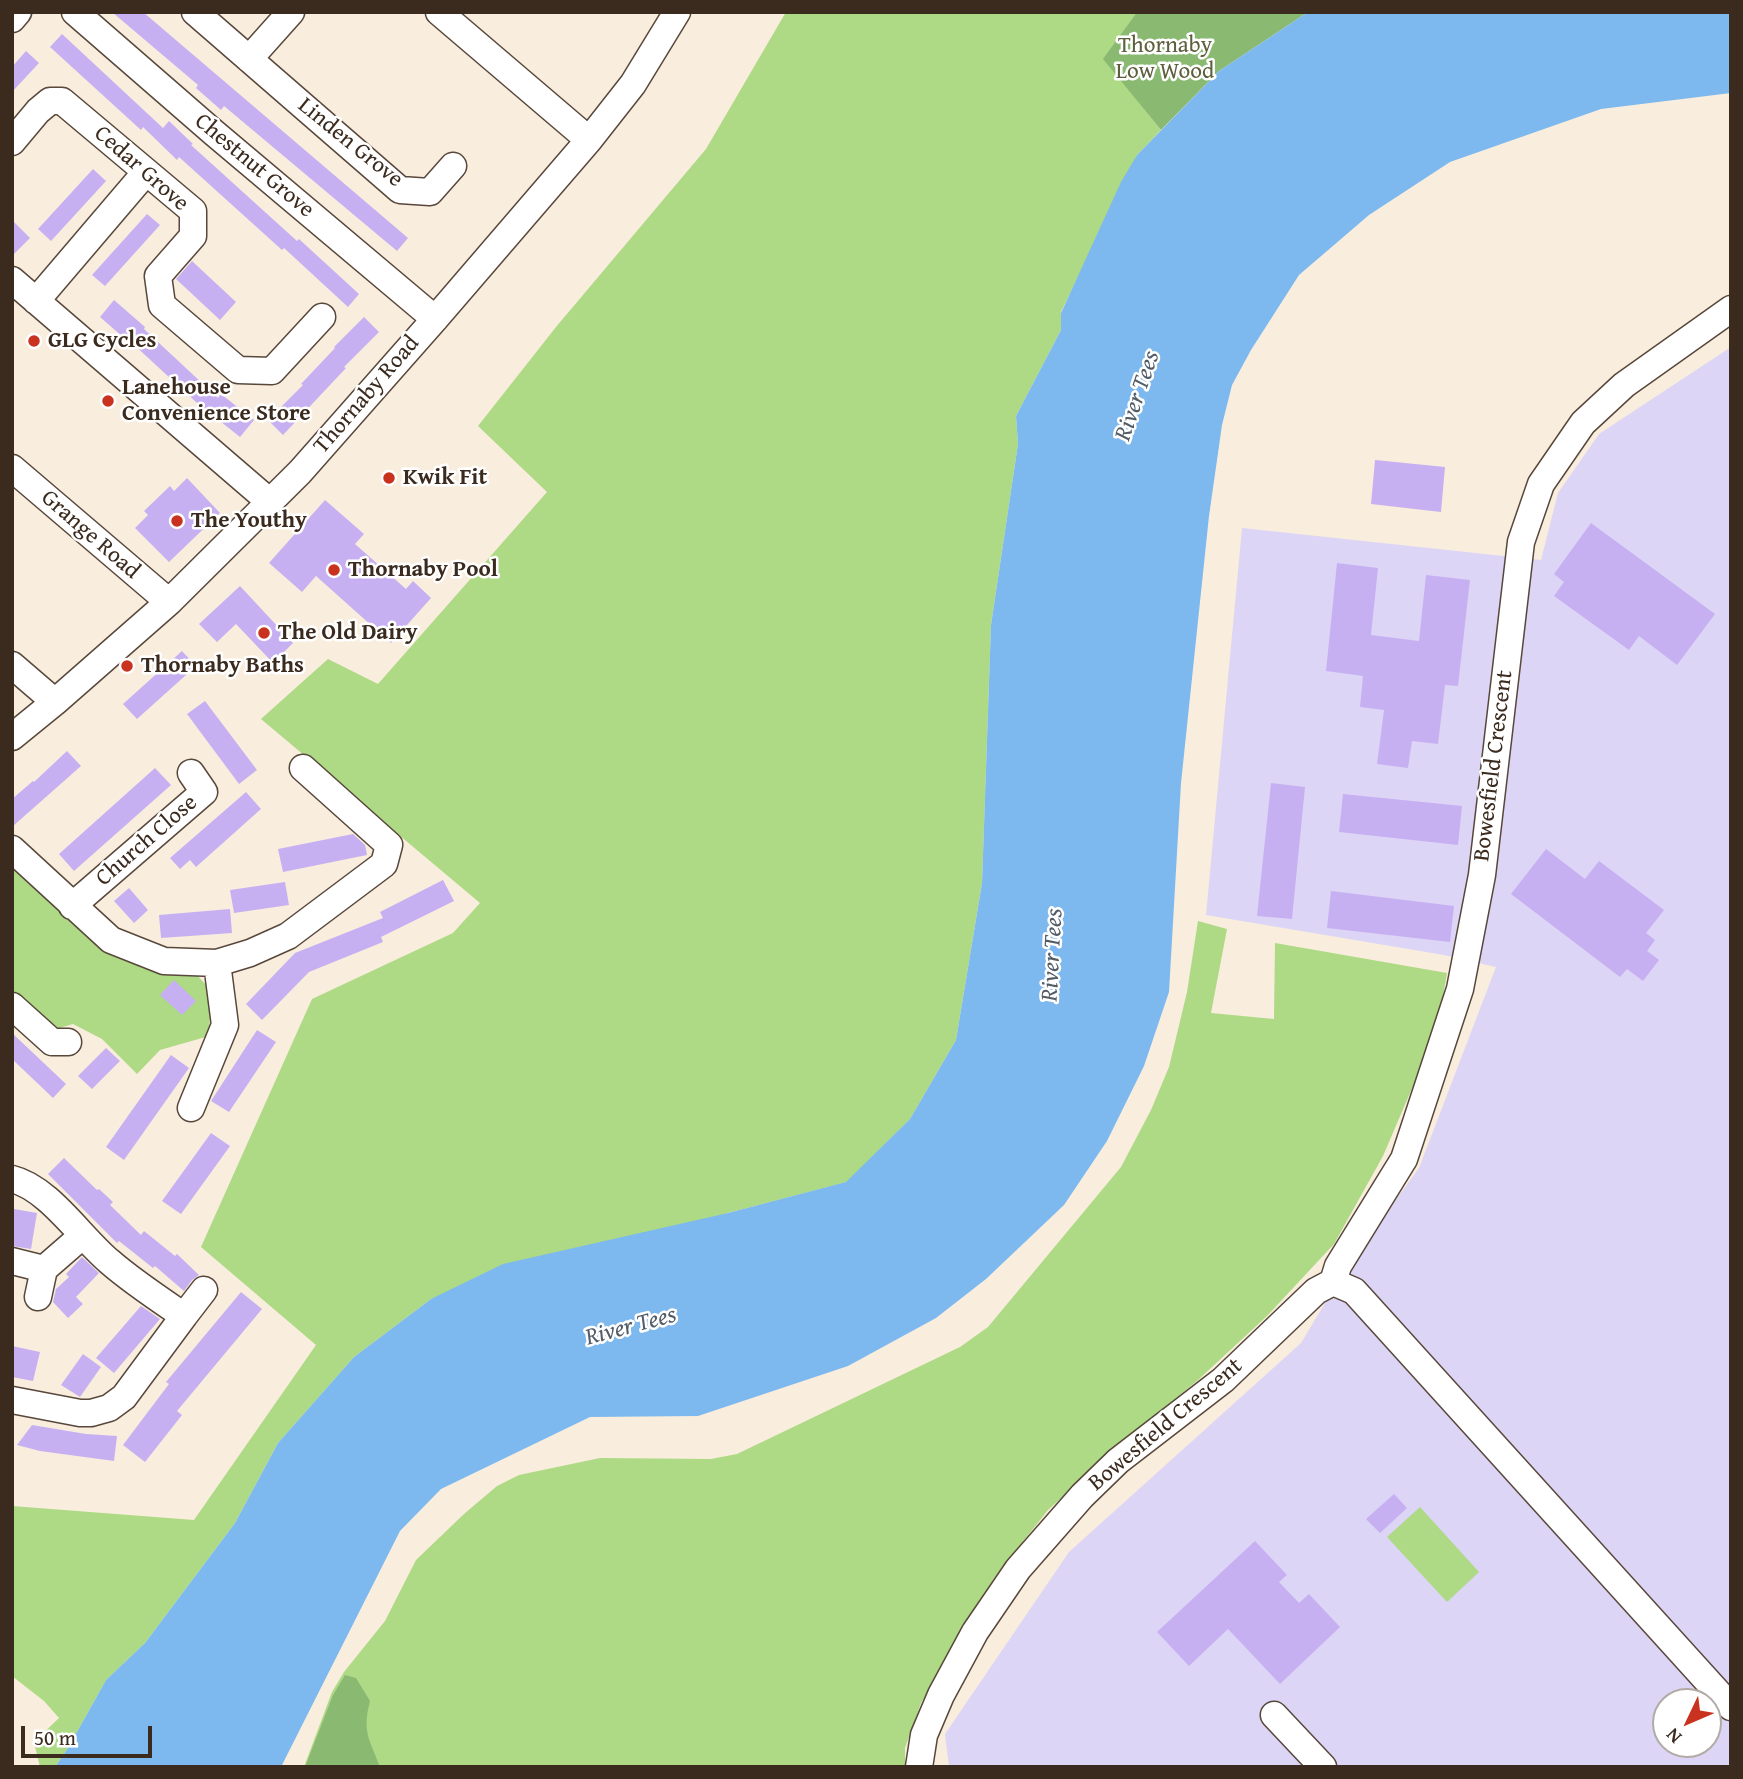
<!DOCTYPE html>
<html>
<head>
<meta charset="utf-8">
<style>
  body { margin:0 }
  #map { position:relative; width:1743px; height:1779px; overflow:hidden; background:#f9eddd; font-family:"Gentium Book Plus",serif }
  canvas { display:block }
  .frame { position:absolute; inset:0; border:14px solid #3b2a1e; pointer-events:none }
  .north { position:absolute; left:1652px; top:1688px; width:70px; height:70px; box-sizing:border-box; background:#fff; border:2px solid #b1aaa5; border-radius:50%; rotate:226deg; font-size:19px; font-weight:700; line-height:28px; text-align:center; color:#3b2a1e }
  .north::after { content:''; display:block; margin:auto; width:24px; height:32px; background:#c8321e; clip-path:polygon(50% 0,100% 100%,50% 72%,0 100%) }
  .scale { position:absolute; left:21px; top:1726px; width:131px; height:32px; box-sizing:border-box; border:4px solid #3b2a1e; border-top:0; padding-left:9px; font-size:21px; line-height:24px; white-space:nowrap; color:#3b2a1e; -webkit-text-stroke:5px #fff; paint-order:stroke }
</style>
</head>
<body>
<div id="map">
<canvas width="1743" height="1779"></canvas>
<div class="frame"></div>
<div class="north">N</div>
<div class="scale">50 m</div>
</div>
<script>
const ctx = document.querySelector('canvas').getContext('2d');
ctx.lineJoin = 'round';
function fill(path, color) { ctx.fillStyle = color; ctx.fill(path, 'evenodd'); }
function stroke(path, color, width, dash) { ctx.strokeStyle = color; ctx.lineWidth = width; ctx.lineCap = dash ? 'butt' : 'round'; ctx.setLineDash(dash || []); ctx.stroke(path); }
function write(font, color, halo, rows, align = 'center') {
  ctx.font = font + ' "Gentium Book Plus",serif'; ctx.lineWidth = 5; ctx.setLineDash([]); ctx.textBaseline = 'middle'; ctx.strokeStyle = halo; ctx.fillStyle = color; for (const [text, x, y, turn = 0] of rows) {
    ctx.save(); ctx.translate(x, y); ctx.rotate((+turn || 0) * Math.PI / 180); ctx.textAlign = isNaN(turn) ? turn : align; if (halo) ctx.strokeText(text, 0, 0); ctx.fillText(text, 0, 0); ctx.restore();
  }
}
fill(new Path2D(`
  M1731,347V1767H949L945,1734L1069,1552L1301,1343L1346,1268L1419,1168L1496,967L1444,955L1206,915L1242,528L1541,560L1558,493L1599,434ZM1666,1702H1708V1744H1666Z`), '#ddd5f6');
fill(new Path2D(`
  M786,12H1137L1104,59L1161,130L1137,155L1061,312V330L1016,416L1018,444L991,625L982,883L956,1040L910,1119L847,1182L728,1213L431,1299L354,1357L278,1443L235,1523L145,1643L106,1680L68,1748L55,1767H40L34,1742L59,1718L44,1701L12,1676V1506L194,1520L316,1345L201,1247L312,999L453,933L480,903L261,719L328,659L378,684L547,492L478,426L556,327L706,149Z
  M12,861L79,929L116,954L193,971L211,990L209,1036L160,1050L137,1074L102,1039L73,1024L49,1031L12,995Z
  M1198,921L1227,929L1211,1013L1274,1019L1275,943L1447,973L1441,1007L1419,1072L1383,1156L1334,1244L1267,1316L1198,1380L1138,1429L1048,1510L994,1578L921,1703L905,1748V1767H304L332,1692L344,1672L385,1621L416,1560L464,1514L497,1486L519,1475L600,1458L711,1459L737,1454L960,1347L988,1327L1121,1167L1151,1110L1169,1067L1187,992Z
  M1420,1507L1479,1572L1447,1602L1387,1537Z`), '#aed985');
fill(new Path2D(`
  M1137,12H1308L1219,71L1161,130L1103,59Z
  M345,1675L356,1678L370,1701C362,1732 369,1738 380,1767H305L333,1695Z`), '#8ab972');
fill(new Path2D(`
  M1308,12H1731V93L1601,109L1450,162L1369,215L1299,275L1251,350L1232,385L1222,425L1209,516L1181,783L1169,992L1144,1066L1107,1141L1064,1205L986,1279L936,1318L848,1366L698,1416L590,1417L441,1489L400,1531L281,1767H55L68,1748L106,1680L145,1643L235,1523L278,1443L354,1357L431,1299L503,1264L728,1213L846,1182L910,1119L956,1040L982,883L991,625L1018,444L1016,416L1061,330V313L1121,182L1137,155L1219,71Z`), '#7db9ef');
fill(new Path2D(`
  M112,12H143L408,238L397,251L224,106L221,110L196,88L198,85Z
  M62,34L163,128L169,121L193,144L191,145L297,241L299,239L359,294L348,307L284,248L282,250L179,157L177,160L143,127L141,130L50,47Z
  M26,51L39,63L12,92V67Z
  M93,169L106,181L51,241L38,229Z
  M147,214L160,225L105,286L92,275Z
  M12,220L30,238L12,256Z
  M192,261L236,302L220,320L176,279Z
  M114,300L145,327L144,329L218,398L221,394L254,420L240,437L196,402L132,343L131,344L100,317Z
  M364,317L379,332L344,367L346,368L283,435L268,420L303,385L301,384L335,348L334,347Z
  M1375,460L1445,467L1441,512L1371,504Z
  M187,478L220,513L169,562L135,528L148,515L144,511L170,486L174,491Z
  M325,500L364,534L355,544L406,589L413,581L431,598L391,643L316,576L302,592L269,563Z
  M1591,523L1715,614L1677,665L1639,636L1629,650L1554,596L1564,582L1554,574Z
  M1337,563L1378,568L1371,635L1419,641L1426,575L1470,580L1458,686L1445,685L1438,744L1412,741L1408,768L1377,764L1384,710L1360,707L1363,676L1326,671Z
  M240,586L293,643L273,663L236,624L217,642L199,624Z
  M182,651L196,666L137,719L123,704Z
  M205,701L257,770L239,784L187,714Z
  M67,751L81,766L12,827V799L33,781L34,782Z
  M155,768L171,785L74,871L59,854Z
  M1271,783L1305,787L1292,919L1257,916Z
  M246,792L261,809L196,867L190,860L180,869L170,858Z
  M1343,794L1462,806L1458,845L1339,832Z
  M353,834L365,845L367,855L283,872L278,849Z
  M1546,849L1585,879L1599,861L1664,910L1646,933L1655,940L1647,951L1659,960L1643,981L1627,969L1620,977L1511,894Z
  M443,880L454,901L381,937L383,942L309,972L262,1020L246,1004L295,953L383,918L380,912Z
  M285,882L289,905L234,913L230,890Z
  M129,888L148,910L134,923L114,901Z
  M1331,891L1454,906L1450,942L1327,928Z
  M230,909L232,933L161,938L159,915Z
  M174,980L196,1001L182,1015L160,995Z
  M257,1030L276,1042L229,1112L211,1101Z
  M12,1033L66,1084L53,1098L12,1059Z
  M106,1048L120,1061L92,1089L78,1076Z
  M171,1055L189,1068L124,1160L106,1147Z
  M211,1133L230,1146L181,1214L162,1201Z
  M64,1158L97,1190L99,1189L113,1202L110,1205L141,1235L144,1231L175,1256L177,1254L199,1275L192,1280L184,1291L155,1266L153,1268L119,1241L117,1243L48,1174Z
  M14,1209L37,1213L31,1249L12,1246V1220Z
  M82,1257L99,1273L76,1297L83,1304L68,1318L53,1302L56,1289L69,1277L66,1274Z
  M241,1292L262,1309L177,1411L182,1415L145,1462L123,1445L169,1384L166,1382Z
  M141,1306L160,1319L114,1373L96,1358Z
  M12,1346L40,1352L33,1381L12,1377Z
  M83,1354L101,1367L80,1397L61,1385Z
  M32,1425L86,1434L117,1436L114,1461L40,1451L17,1445Z
  M1394,1494L1407,1508L1380,1533L1366,1519Z
  M1255,1541L1287,1575L1279,1582L1299,1603L1309,1594L1340,1627L1280,1684L1228,1629L1189,1666L1157,1632Z`), '#c7b0f2');
const minor = new Path2D(`
  M75,12L213,132L435,319
  M195,12L400,190L430,192L453,166
  M439,12L589,140
  M12,19L18,12
  M249,59L291,12
  M12,142L38,111L50,101H62L193,211V236L158,276L162,305L238,370L272,371L322,317
  M12,280L270,502
  M36,301L146,172
  M12,468L169,602
  M12,665L55,702
  M12,737L55,702L169,602L300,472L435,319L589,140L633,84L677,12
  M12,849L111,940L164,961L217,963L250,953L288,936L384,864L389,845L303,768
  M72,906L204,792L191,773
  M12,1006L52,1042H68
  M191,1108L225,1025L217,963
  M12,1179C49,1188 80,1237 110,1262C133,1282 159,1299 184,1316L124,1397L109,1408L91,1413H80L12,1400
  M12,1261L44,1269L82,1236
  M1333,1282L1338,1266L1404,1159L1460,989L1482,875L1521,542L1541,484L1583,423L1624,385L1731,309
  M38,1297L44,1269
  M184,1316L204,1290
  M1274,1715L1323,1767
  M919,1767L924,1735L941,1695L975,1632L1018,1569L1082,1496L1118,1461L1223,1380L1316,1291L1333,1282L1354,1291L1731,1707`);
stroke(minor, '#58473b', 29);
stroke(minor, '#fff', 26);
for (const [x, y, r, color] of [
  [34,341,7,"#c8321e"],
  [108,401,7,"#c8321e"],
  [389,478,7,"#c8321e"],
  [177,521,7,"#c8321e"],
  [334,570,7,"#c8321e"],
  [264,633,7,"#c8321e"],
  [127,666,7,"#c8321e"]
]) { const dot = new Path2D(); dot.arc(x, y, r, 0, 2 * Math.PI); ctx.fillStyle = color; ctx.fill(dot); stroke(dot, '#fff', 2.5); }
write('23px', '#5e5f3d', '#fff', [
  ["Thornaby",1165,46],
  ["Low Wood",1165,72]
]);
write('23px', '#3b2a1e', '#fff', [
  ["Linden Grove",350,143,39],
  ["Chestnut Grove",254,166,40],
  ["Cedar Grove",141,169,41],
  ["Thornaby Road",367,395,-49],
  ["Grange Road",90,535,41],
  ["Bowesfield Crescent",1494,766,-83],
  ["Church Close",147,841,-41],
  ["Bowesfield Crescent",1166,1425,-40]
]);
write('bold 23px', '#3b2a1e', '#fff', [
  ["GLG Cycles",48,341],
  ["Lanehouse",122,388],
  ["Convenience Store",122,414],
  ["Kwik Fit",403,478],
  ["The Youthy",191,521],
  ["Thornaby Pool",348,570],
  ["The Old Dairy",278,633],
  ["Thornaby Baths",141,666]
], 'left');
write('italic 24px', '#525c67', '#fff', [
  ["River Tees",1138,396,-71],
  ["River Tees",1053,955,-87],
  ["River Tees",631,1327,-15]
]);
</script>
</body>
</html>
